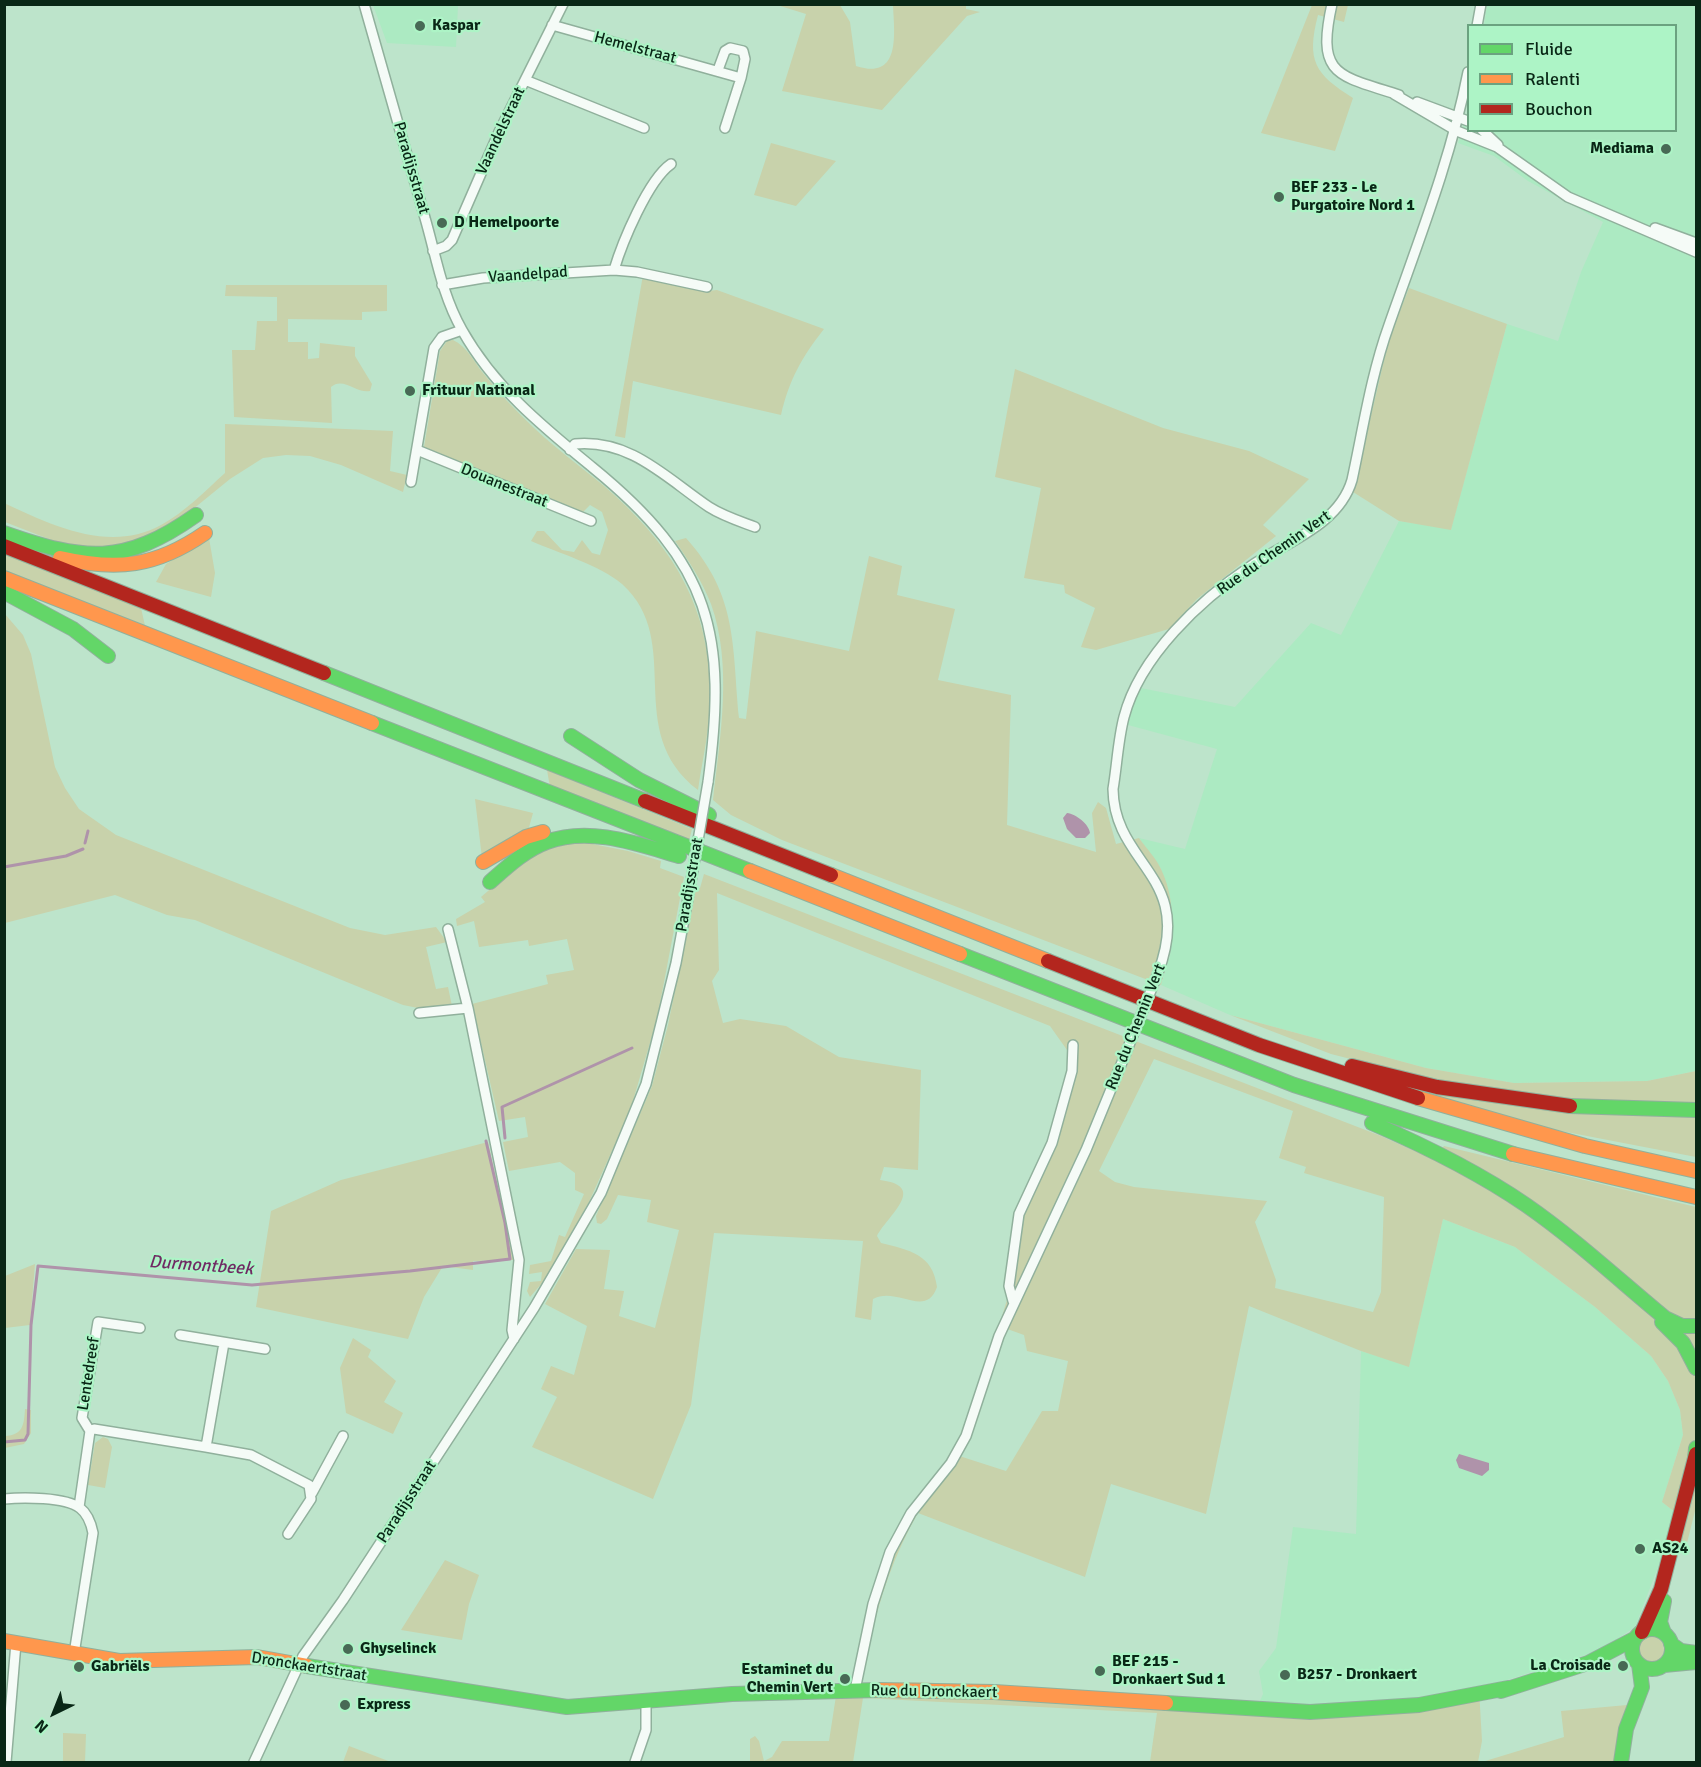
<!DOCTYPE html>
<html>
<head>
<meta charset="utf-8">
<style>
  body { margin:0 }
  #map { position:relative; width:1701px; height:1767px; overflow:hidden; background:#bde4cb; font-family:Signika,sans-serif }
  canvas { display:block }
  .frame { position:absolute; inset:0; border:6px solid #092716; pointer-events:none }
  .legend { position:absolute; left:1467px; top:24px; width:210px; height:108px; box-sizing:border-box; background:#adf4c6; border:2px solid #6ba280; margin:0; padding:8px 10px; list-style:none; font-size:18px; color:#092716 }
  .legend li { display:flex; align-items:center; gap:12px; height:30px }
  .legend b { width:30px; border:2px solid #6ba280 }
  .north { position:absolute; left:24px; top:1683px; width:60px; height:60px; -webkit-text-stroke:4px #adf4c6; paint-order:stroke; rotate:223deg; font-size:16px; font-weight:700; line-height:24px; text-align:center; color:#092716 }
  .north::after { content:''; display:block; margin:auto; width:21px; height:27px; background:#092716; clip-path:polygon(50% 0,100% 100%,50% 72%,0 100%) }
</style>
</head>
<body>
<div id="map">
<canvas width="1701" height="1767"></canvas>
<div class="frame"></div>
<ul class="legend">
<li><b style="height:8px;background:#63d668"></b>Fluide</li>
<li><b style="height:8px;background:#ff974d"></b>Ralenti</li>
<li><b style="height:8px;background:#b3261e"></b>Bouchon</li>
</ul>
<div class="north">N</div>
</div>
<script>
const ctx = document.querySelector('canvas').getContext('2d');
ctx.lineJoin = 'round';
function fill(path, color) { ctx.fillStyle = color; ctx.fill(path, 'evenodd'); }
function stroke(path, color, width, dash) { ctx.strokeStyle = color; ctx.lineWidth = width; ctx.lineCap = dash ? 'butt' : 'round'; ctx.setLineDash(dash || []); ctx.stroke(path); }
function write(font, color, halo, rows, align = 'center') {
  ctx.font = font + ' Signika,sans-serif'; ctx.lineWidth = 4.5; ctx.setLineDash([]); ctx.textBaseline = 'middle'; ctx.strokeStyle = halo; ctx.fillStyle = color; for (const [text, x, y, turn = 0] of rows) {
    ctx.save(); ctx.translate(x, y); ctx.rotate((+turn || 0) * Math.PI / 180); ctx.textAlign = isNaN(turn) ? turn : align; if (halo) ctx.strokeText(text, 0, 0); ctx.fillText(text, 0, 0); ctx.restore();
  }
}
fill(new Path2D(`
  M373,5H458L456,47L387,43Z
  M1487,5H1696V1071L1647,1081L1514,1083L1426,1068L1230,1015L1161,985L1170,956L1172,933L1161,869L1139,838L1185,849L1217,749L1128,725L1131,707L1141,688L1235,707L1311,623L1341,635L1399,521L1451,529L1507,324L1558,341L1581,272L1603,222L1528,181L1494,156L1458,143L1468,110V130H1676V26L1484,25Z
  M1443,1219L1515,1247L1595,1307L1651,1356L1668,1381L1680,1410L1683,1435L1662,1502L1676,1513L1665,1549L1635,1627L1601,1650L1479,1689L1420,1700L1336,1706L1259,1703L1263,1694L1259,1671L1276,1648L1293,1527L1356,1534L1361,1351L1409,1366Z`), '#aceac2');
fill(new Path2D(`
  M777,5H840L850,22L856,66C902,81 894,32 893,5H966V9L980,12L967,16L882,110L782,91L806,14Z
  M1312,5H1348L1344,22L1318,15C1306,61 1315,74 1353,98L1335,151L1261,133Z
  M771,143L836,161L796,206L754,195Z
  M643,275L708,291L717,290L824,329C802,357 789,380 781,415L633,381L625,438L615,436Z
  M226,285H387V311L362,312V320L288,319V342H308V359L319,358L320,343L355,347V356L372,384L370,391C357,394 343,376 331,387L332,423L234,417L232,350H255L257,321H277V297L225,296Z
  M1409,288L1507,324L1451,530L1399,521L1353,492L1389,339Z
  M453,340C467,346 474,362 483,373C498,392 515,410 533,427C562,455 597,477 626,506C685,564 712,622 710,704C709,733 702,762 698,790C621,731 686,642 622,584C600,565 558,553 531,541L537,531H544L562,550L574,552L582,540L592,553L600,555L608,530L602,512L590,505L583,512L424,447L440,351L447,341Z
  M1015,369L1163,428L1249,451L1309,479L1263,525L1276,536L1197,599L1169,629L1096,650L1081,647L1095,608L1065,593L1064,585L1024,578L1041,488L995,477Z
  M225,424L393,431L390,471L407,475L403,492L341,465L310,456L286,455L263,458L230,479L160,536L98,549L59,543L5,522L4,503C53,526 110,553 161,525C185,512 205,491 225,473Z
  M209,538L215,573L211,597L156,582L166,564Z
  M686,538C738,596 732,645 739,718L746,719L756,631L849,651L869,556L902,566L897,595L955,609L938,680L1011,695L1007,825L1096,852L1092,813L1098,802L1106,808L1116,844L1139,838C1146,848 1156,858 1161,869C1179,907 1172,947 1161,985L782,840L731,815L713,800C720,738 733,665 711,604C702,581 689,561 675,541Z
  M4,554L141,608L146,630L5,571Z
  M5,614L23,635L31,654L55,767L65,788L79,809L116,835L350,928L385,935L436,927L447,942L426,947L436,989L448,987L452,1006L418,1008L403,1005L195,920L167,915L115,895L5,923Z
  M547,770L692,829L689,841L550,787Z
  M475,799L533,813L528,831L482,858Z
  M577,841L628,851L661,861L660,868L684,877L657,1019L630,1111L589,1202L543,1282L530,1297L527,1291L530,1282L541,1281L542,1272L529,1274L530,1265L551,1261L559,1235L565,1237L584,1194L575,1190V1173L560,1162L509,1171L503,1142L528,1137L525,1117L499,1121L472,1004L548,984L546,975L574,970L567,939L529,946L528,940L479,947L474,921L457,926L456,919L485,902L481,897L530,855Z
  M704,874L1381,1136L1433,1159L1444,1146L1696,1207V1507L1685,1551L1665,1549L1676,1513L1662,1502L1683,1435L1680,1410L1668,1381L1651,1356L1595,1307L1515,1247L1443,1219L1409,1367L1361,1351L1249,1306L1206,1514L1111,1484L1085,1577L918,1513C894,1555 879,1598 869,1647L861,1646L879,1570L888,1549L953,1454L1006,1471L1042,1411H1058L1068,1361L1027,1351L1024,1335L999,1326L1014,1277L1021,1217L1054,1149L1069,1065L1067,1050L1050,1026L717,893L719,970L712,981L723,1023L740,1019L786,1026L839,1057L921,1070L918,1170L884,1167L880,1180C929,1186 887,1216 877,1236L881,1243C909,1250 933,1254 937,1287C926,1319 897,1286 873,1299L871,1320L855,1317L863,1241L714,1233L691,1405L653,1499L532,1447L557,1397L541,1389L551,1366L574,1375L587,1326L545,1304L576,1249L610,1250L604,1289L624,1291L619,1316L655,1328L679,1230L647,1222L651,1200L618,1195L607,1219L601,1224L597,1223L596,1216L652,1086L668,1025L696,888H700ZM1154,1059L1293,1111L1279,1158L1306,1167L1304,1173L1384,1197L1381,1292L1373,1312L1275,1288L1276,1280L1255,1222L1267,1201L1134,1187L1115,1182L1099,1171Z
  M1230,1015L1426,1068L1514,1083L1647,1081L1696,1071V1157L1556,1130L1428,1095L1425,1078L1331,1054Z
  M488,1142L514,1260L473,1261V1270L443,1266L424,1297L408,1339L256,1307L271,1211L341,1180Z
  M35,1264L30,1325L5,1328V1276Z
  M353,1338L371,1350L368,1357L396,1381L384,1402L403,1413L393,1434L346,1413L340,1368Z
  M25,1409L31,1410V1433L24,1444L5,1448V1436C23,1435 24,1425 25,1409Z
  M103,1437L108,1439L112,1447L105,1488L88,1485L95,1443Z
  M445,1560L479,1575L469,1604L462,1640L401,1630Z
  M1638 1649a13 13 0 1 1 26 0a13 13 0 1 1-26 0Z
  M918,1682L1336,1706L1420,1700L1479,1689L1482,1741L1478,1762H1150L1157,1713L863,1698L853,1762H750V1739L755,1736L759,1741L764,1761L772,1757L782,1741H829L836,1696L863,1698L865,1683Z
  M1627,1705L1615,1752V1762H1482L1564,1737L1561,1711Z
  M63,1733L86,1734L85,1762H63Z
  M349,1746L391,1762H343Z`), '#c8d2ab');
fill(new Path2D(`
  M1067,813C1076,814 1089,824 1090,833L1085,838H1076L1067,829L1063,818Z
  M1459,1454L1489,1463V1470L1482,1476L1459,1468L1456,1460Z`), '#af93aa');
stroke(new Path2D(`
  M85,843L88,831
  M4,867L66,856L83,849
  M505,1138L502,1107L632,1048
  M4,1442L25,1440L28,1434L31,1325L38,1266L252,1285L410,1271L510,1259L505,1223L486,1141`), '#af93aa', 3);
const street = new Path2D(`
  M364,4C385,76 405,147 425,218C436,256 442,295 462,330C494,387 542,426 592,467C711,564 728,634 708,782
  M1332,4C1316,76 1337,75 1399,95
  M552,25L741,78L725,128
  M1477,26L1481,4
  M718,70L725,51L730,48L743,51L745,59L741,78
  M525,80L644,128
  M1394,94L1457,131L1497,147L1568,197L1696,252
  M1417,102L1468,121
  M1482,130L1498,145
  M1655,228L1696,243
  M433,251L446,246L452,240L499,132L563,4
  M614,270C622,243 648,180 671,164
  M442,285L483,278L614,270L637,272L707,287
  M417,450L591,521
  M570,450L575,444C631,439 666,478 709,507C723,516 739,521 755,527
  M411,482L434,348L442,337L462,330
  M448,929L468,1008L519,1260L512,1330L514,1339
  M1158,973C1195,875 1114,866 1113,789C1117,765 1118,740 1124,717C1140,656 1200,600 1251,566C1286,542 1339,525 1352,480C1363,429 1371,375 1389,325C1418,242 1451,159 1468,72
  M419,1013L468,1008
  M1013,1301L1009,1286L1019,1214L1052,1143L1072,1071L1073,1045
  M180,1335L265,1349
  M90,1431L94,1429L206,1447L224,1343
  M206,1447L251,1455L309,1485L311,1499L288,1534
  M312,1493L343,1436
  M4,1499C23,1497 65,1497 80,1508C88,1514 91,1523 93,1533L74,1654
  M79,1507L90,1431L82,1418L98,1322L140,1328
  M855,1690L873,1604L890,1552L911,1513L951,1463L966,1436L999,1336L1086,1150L1125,1055
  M6,1762L16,1643
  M254,1762L303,1656L343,1600L534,1308L601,1193L646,1084L676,963L689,893
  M635,1762L646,1730V1700`);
const fast = new Path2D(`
  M4,533C84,561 124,566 196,515
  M4,592L73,629L108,656
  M324,673L645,801
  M372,723L750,871
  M571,736L639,780L709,815
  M490,882C507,867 525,850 547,842C589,826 638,844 679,856
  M960,954L1294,1085L1513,1154
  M1570,1106L1696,1110
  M1372,1123C1425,1146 1478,1172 1526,1205C1575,1239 1619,1280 1665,1318L1682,1326H1696
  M1662,1322L1683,1343L1696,1368
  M1695,1460L1696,1448
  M1664,1601L1660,1622L1664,1633
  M1632 1649a20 20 0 1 1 40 0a20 20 0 1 1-40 0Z
  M1671,1644L1681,1651L1696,1653
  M1664,1665L1696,1662
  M307,1666L567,1707L732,1694L877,1690
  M1501,1691L1588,1663L1634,1639
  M1166,1703L1310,1712L1419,1705L1508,1688
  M1621,1762L1626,1729L1642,1687L1639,1664`);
const slow = new Path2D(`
  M60,558C117,571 156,567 205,533
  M4,578L372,723
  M483,862L526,837L543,832
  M750,871L960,954
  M831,875L1048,961
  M1418,1098L1585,1146L1696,1171
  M1513,1154L1696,1197
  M4,1641L119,1661L257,1657L307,1666
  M877,1690L994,1692L1166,1703`);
const jam = new Path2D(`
  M4,546L324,673
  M645,801L831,875
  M1048,961L1259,1045L1418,1098
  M1352,1066L1437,1087L1570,1106
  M1642,1632L1661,1589L1696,1454`);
stroke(street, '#90b09c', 12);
stroke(fast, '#90b09c', 16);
stroke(slow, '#90b09c', 16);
stroke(jam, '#90b09c', 16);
stroke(street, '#f5fbf7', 9);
stroke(fast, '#63d668', 14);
stroke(slow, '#ff974d', 14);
stroke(jam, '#b3261e', 14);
const streetBridge = new Path2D(`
  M689,893L708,782
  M1125,1055L1158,973`);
stroke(streetBridge, '#90b09c', 12, []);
stroke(streetBridge, '#f5fbf7', 9);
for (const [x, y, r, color] of [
  [420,26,6,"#486955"],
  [1666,149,6,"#486955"],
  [1279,197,6,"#486955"],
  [442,223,6,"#486955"],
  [410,391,6,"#486955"],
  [1640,1549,6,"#486955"],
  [348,1649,6,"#486955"],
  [1623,1666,6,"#486955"],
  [79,1667,6,"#486955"],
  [1100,1671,6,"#486955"],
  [1285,1675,6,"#486955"],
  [845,1679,6,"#486955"],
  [345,1705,6,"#486955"]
]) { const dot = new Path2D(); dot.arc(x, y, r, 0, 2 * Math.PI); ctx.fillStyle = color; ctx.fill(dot); stroke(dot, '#adf4c6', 2); }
write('bold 16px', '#092716', '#adf4c6', [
  ["Kaspar",432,26],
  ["Mediama",1654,149,"right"],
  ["BEF 233 - Le",1291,188],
  ["Purgatoire Nord 1",1291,206],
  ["D Hemelpoorte",454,223],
  ["Frituur National",422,391],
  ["AS24",1652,1549],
  ["Ghyselinck",360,1649],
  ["BEF 215 -",1112,1662],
  ["Dronkaert Sud 1",1112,1680],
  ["La Croisade",1611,1666,"right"],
  ["Gabriëls",91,1667],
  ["Estaminet du",833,1670,"right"],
  ["Chemin Vert",833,1688,"right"],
  ["B257 - Dronkaert",1297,1675],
  ["Express",357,1705]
], 'left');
write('16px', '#092716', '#adf4c6', [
  ["Hemelstraat",635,48,15],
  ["Vaandelstraat",501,131,-65],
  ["Paradijsstraat",411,168,74],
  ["Vaandelpad",528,275,-4],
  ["Douanestraat",504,486,22],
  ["Rue du Chemin Vert",1274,553,-35],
  ["Paradijsstraat",690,885,-80],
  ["Rue du Chemin Vert",1136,1027,-68],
  ["Lentedreef",89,1374,-81],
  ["Paradijsstraat",407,1502,-57],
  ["Dronckaertstraat",309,1667,9],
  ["Rue du Dronckaert",934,1692,1]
]);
write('italic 18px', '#702b64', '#adf4c6', [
  ["Durmontbeek",201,1266,4]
]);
</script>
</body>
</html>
